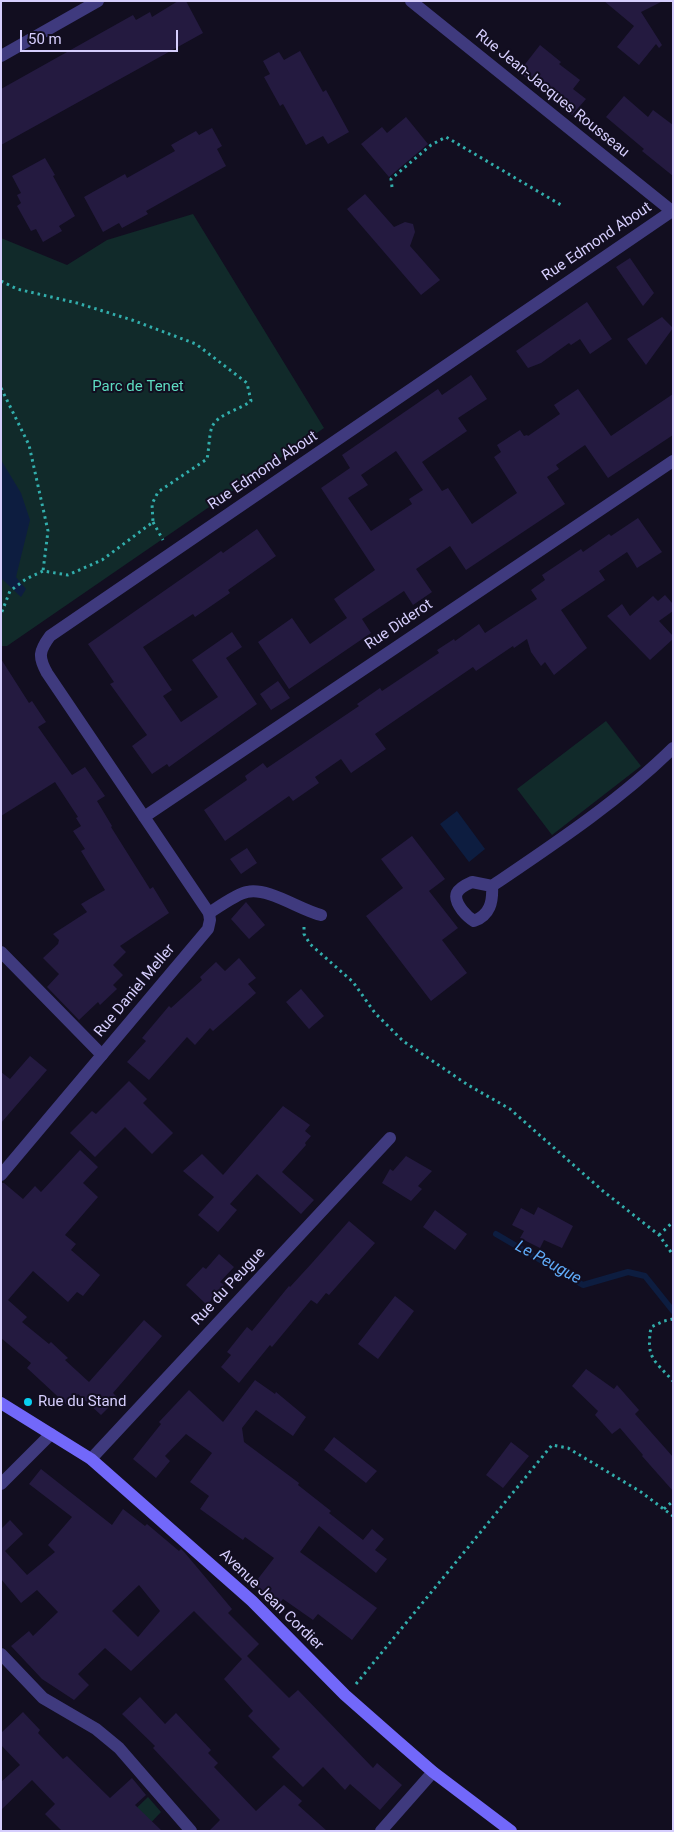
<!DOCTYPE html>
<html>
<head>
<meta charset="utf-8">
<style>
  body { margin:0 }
  #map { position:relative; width:674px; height:1832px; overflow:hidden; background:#120e20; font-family:Roboto,sans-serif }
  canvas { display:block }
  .frame { position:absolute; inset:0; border:2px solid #d6cefd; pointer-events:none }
  .scale { position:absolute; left:20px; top:30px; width:158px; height:22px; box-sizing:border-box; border:2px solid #d6cefd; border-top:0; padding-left:6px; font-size:15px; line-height:18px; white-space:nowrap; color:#d6cefd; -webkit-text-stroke:4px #120e20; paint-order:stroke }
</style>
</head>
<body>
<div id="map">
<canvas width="674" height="1832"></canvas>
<div class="frame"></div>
<div class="scale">50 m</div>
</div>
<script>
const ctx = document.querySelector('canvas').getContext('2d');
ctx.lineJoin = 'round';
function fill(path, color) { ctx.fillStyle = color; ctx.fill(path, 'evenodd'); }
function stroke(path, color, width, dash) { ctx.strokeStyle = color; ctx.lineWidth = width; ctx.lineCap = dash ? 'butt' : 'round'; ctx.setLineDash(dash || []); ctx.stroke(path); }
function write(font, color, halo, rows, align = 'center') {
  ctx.font = font + ' Roboto,sans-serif'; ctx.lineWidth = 4; ctx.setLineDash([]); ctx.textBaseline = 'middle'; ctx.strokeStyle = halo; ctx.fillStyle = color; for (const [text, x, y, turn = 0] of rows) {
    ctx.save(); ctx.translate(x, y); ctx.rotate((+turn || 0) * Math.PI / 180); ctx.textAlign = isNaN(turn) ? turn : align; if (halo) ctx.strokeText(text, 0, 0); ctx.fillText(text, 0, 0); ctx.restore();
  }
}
fill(new Path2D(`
  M193,214L324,428L7,646H1V238L67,265L107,240Z
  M606,721L641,766L552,835L517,789Z
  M148,1797L161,1812L143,1831L124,1820Z`), '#112a2a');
fill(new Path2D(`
  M1,460L21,493L30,520L16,577L26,589L21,597L1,578Z
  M457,811L485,849L469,862L440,824Z`), '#0d1d40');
stroke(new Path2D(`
  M496,1234L583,1285L628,1272L645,1276L673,1311`), '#0d1d40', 6);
fill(new Path2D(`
  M178,1H186L203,33L1,145V89L133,15L136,20L150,12L152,17Z
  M604,1H663L641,12L662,45L659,48L656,44L639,65L617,47L634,26Z
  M540,45L561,62L559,64L580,80L573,89L586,99L572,115L519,72Z
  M300,51L323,92L326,90L349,132L328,144L323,136L306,145L283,104L280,106L264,77L270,74L263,61L279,52L284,60Z
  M624,96L648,117L653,110L673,125V176L642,151L644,149L606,117Z
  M406,117L428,144L389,177L361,144L382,127L387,133Z
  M212,128L222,146L217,149L226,166L146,211L148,214L122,228L119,223L103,232L84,197L125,174L127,178L175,151L171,145L196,131L199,135Z
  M45,158L55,175L53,176L75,216L59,226L62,231L43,242L36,229L31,231L17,206L21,203L17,195L21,193L12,176Z
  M365,194L394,227L405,222L413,224L415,232L410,246L440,280L421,295L347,209Z
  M630,258L654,293L643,306L616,267Z
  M587,302L612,339L590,354L580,339L571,345L569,343L541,363L528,368L516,351Z
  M662,317L673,328L646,365L627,339Z
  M471,375L487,399L458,418L467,431L422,462L442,491L448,488L472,524L517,493L494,457L501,452L497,445L520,430L524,436L527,435L528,436L560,414L554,405L578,389L611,436L673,394V435L608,478L585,445L556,465L559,469L547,477L565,504L466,570L450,546L416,569L432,592L413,605L404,591L362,619L371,633L289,689L258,642L292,618L310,644L347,618L334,599L375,570L321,488L350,468L342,455L438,389L442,395ZM396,451L423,490L409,499L412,504L371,531L348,498L368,485L361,475Z
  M638,518L662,552L637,568L627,552L599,571L605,580L561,610L587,648L554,675L545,662L541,666L531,652L527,639L514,648L513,646L476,671L473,667L375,734L386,749L351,773L341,759L315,777L319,783L293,801L289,796L225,841L204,810L247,780L245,776L263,763L267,768L359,706L357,704L380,688L382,691L439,653L437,650L454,639L455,641L479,624L485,633L537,599L531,590L545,580L542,575L581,549L583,552L609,534L611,536Z
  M257,529L276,556L228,590L230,593L195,617L193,614L143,647L172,690L163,696L181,722L218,697L192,660L232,632L242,647L226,658L257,704L169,767L167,764L152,774L132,746L147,735L110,684L114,682L88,644L207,561L221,551L223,553Z
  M665,595L673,604V611L659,621L673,636V639L650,660L607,616L622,604L630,616L653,596L658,601Z
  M1,659L29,703L32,701L46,722L38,727L72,775L85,767L105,796L97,801L112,826L111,827L150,889L153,887L169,913L120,946L126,952L113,965L123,975L113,985L117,989L100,1005L98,1002L79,1020L47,987L59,974L43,958L58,944L59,940L53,934L87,912L81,904L105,890L81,851L85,849L73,831L81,826L76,818L78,817L55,782L1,816Z
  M278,681L290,698L271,710L260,694Z
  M412,836L445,879L429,891L458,928L442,940L467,973L431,1001L366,916L403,888L381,859Z
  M247,848L257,863L241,874L230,859Z
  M246,902L265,925L249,939L231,919Z
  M239,958L256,978L248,984L256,993L213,1031L210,1028L195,1045L187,1037L149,1080L127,1062L146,1041L142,1038L169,1006L171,1008L202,980L200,977L216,962L225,971Z
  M301,989L324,1016L309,1029L286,1002Z
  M30,1056L47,1070L1,1123V1072L10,1079Z
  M129,1081L147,1099L143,1103L173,1133L152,1154L125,1127L95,1157L70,1133L92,1111L96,1114Z
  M283,1106L310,1125L305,1131L311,1136L305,1143L306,1145L282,1172L314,1200L301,1214L257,1174L230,1204L237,1210L218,1232L198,1215L214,1197L183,1171L202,1154L223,1175Z
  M80,1150L98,1167L83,1183L98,1197L65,1235L76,1244L71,1250L100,1275L83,1296L77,1292L68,1302L33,1271L8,1300L27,1317L22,1322L49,1344L51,1342L68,1358L65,1360L89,1382L144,1320L162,1336L113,1393L118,1398L101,1415L78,1394L68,1406L27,1368L31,1363L1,1338V1183H4L23,1199L35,1186L41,1192Z
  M406,1156L432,1171L418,1186L422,1189L411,1201L382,1183L390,1169L393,1171Z
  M538,1207L573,1226L562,1248L544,1240L540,1248L520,1238L524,1231L512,1225L521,1208L534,1215Z
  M435,1210L467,1234L455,1250L423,1227Z
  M349,1221L375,1243L329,1295L326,1293L317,1304L311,1300L272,1347L270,1345L239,1383L221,1367L231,1355L227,1352L247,1327L252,1331L289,1286L290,1287L312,1263Z
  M219,1254L234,1267L220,1282L224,1285L207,1305L186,1285L203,1267L206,1269Z
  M395,1296L414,1311L378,1359L358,1344Z
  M586,1369L614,1389L617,1385L639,1410L635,1414L673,1457V1491L642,1456L643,1455L620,1428L612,1434L595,1415L598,1411L572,1386Z
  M255,1380L275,1394L276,1392L306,1417L293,1436L256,1410L242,1428L244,1442L299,1483L298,1485L331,1511L329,1513L363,1540L372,1529L384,1539L375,1550L387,1559L376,1573L319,1526L300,1552L377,1608L352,1640L318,1614L313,1620L283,1599L278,1605L254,1584L274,1558L245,1537L243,1540L200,1509L209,1496L190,1482L212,1453L186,1434L165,1456L170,1461L156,1478L133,1459L161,1424L159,1422L189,1390L223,1422Z
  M334,1437L377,1471L366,1483L324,1450Z
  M511,1442L529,1456L503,1488L486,1475Z
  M41,1469L112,1525L123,1509L145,1526L147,1524L179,1551L181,1549L185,1553L232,1609L228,1613L259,1644L247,1656L289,1698L298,1690L373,1768L377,1763L402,1785L380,1810L350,1784L345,1790L323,1767L303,1787L272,1757L280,1749L248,1716L253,1711L224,1679L242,1659L194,1611L131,1671L105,1648L78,1674L89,1685L74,1700L42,1679L11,1646L29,1631L33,1636L58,1612L37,1590L21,1603L1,1579V1529L10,1520L23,1534L5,1551L27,1575L55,1552L48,1545L72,1517L29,1484ZM139,1585L160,1611L138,1637L112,1611Z
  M140,1697L165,1724L176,1713L211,1750L208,1753L218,1763L214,1767L256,1811L284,1785L302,1801L298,1805L327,1831H209L220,1820L153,1748L155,1746L122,1714Z
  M23,1712L40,1730L38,1733L63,1759L67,1756L110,1798L132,1778L146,1795L135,1805L162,1831H62L45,1814L55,1804L32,1780L1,1810V1782L20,1765L1,1745V1733Z`), '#241a40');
stroke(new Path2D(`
  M392,187L391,179L431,145L446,137L561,205
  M1,281L17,289L77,303L132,320L196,344L247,383L251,401C240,410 217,414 212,427C209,434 209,450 207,459L158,492L152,504L153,522L102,560L68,575L43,571L26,579L10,591L1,614
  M1,388L29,445L48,531L43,571
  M153,522L163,540
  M304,927V934L310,944L353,982L375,1013L403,1041L468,1085L510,1109L603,1191L659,1235L673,1255
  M659,1235L673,1222
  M673,1319L664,1321L651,1327C646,1358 653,1359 673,1381
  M664,1509L673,1501
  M356,1684L552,1445L568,1448L641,1492L673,1516`), '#32aeac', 3, [2.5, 4]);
stroke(new Path2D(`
  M472,882L492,886C493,902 490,915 474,921C469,918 466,915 462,910C451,895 456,889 472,882Z
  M492,886C554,844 619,801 673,748
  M209,913C217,908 238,893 247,892C268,887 300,910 321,915
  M1,952L102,1055`), '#3f3a7e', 12);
stroke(new Path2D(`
  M411,1L673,212
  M1,56L98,1
  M144,817L673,461
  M1,1175L208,929L210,920L209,913L47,673C38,657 39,651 50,636L672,211
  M91,1459L390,1138
  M1,1484L51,1434
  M1,1654L43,1698L96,1729L119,1748L191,1831
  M381,1831L433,1772`), '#3f3a7e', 12);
stroke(new Path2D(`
  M1,1403L91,1459L252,1601L345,1695L395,1739L433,1772L511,1831`), '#7268fa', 12);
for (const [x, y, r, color] of [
  [28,1402,5,"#08cff0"]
]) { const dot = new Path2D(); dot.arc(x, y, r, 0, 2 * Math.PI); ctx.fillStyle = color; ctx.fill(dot); stroke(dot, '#120e20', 2); }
write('15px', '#d6cefd', '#120e20', [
  ["Rue Jean-Jacques Rousseau",552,94,39],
  ["Rue Edmond About",597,242,-34],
  ["Rue Edmond About",263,471,-34],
  ["Rue Diderot",399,625,-34],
  ["Rue Daniel Meller",135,991,-50],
  ["Rue du Peugue",229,1287,-47],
  ["Avenue Jean Cordier",271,1600,44]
]);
write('15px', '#5ddbc1', '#120e20', [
  ["Parc de Tenet",138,387]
]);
write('15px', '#d6cefd', '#120e20', [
  ["Rue du Stand",38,1402]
], 'left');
write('italic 16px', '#60acfa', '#120e20', [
  ["Le Peugue",548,1263,29]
]);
</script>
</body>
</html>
